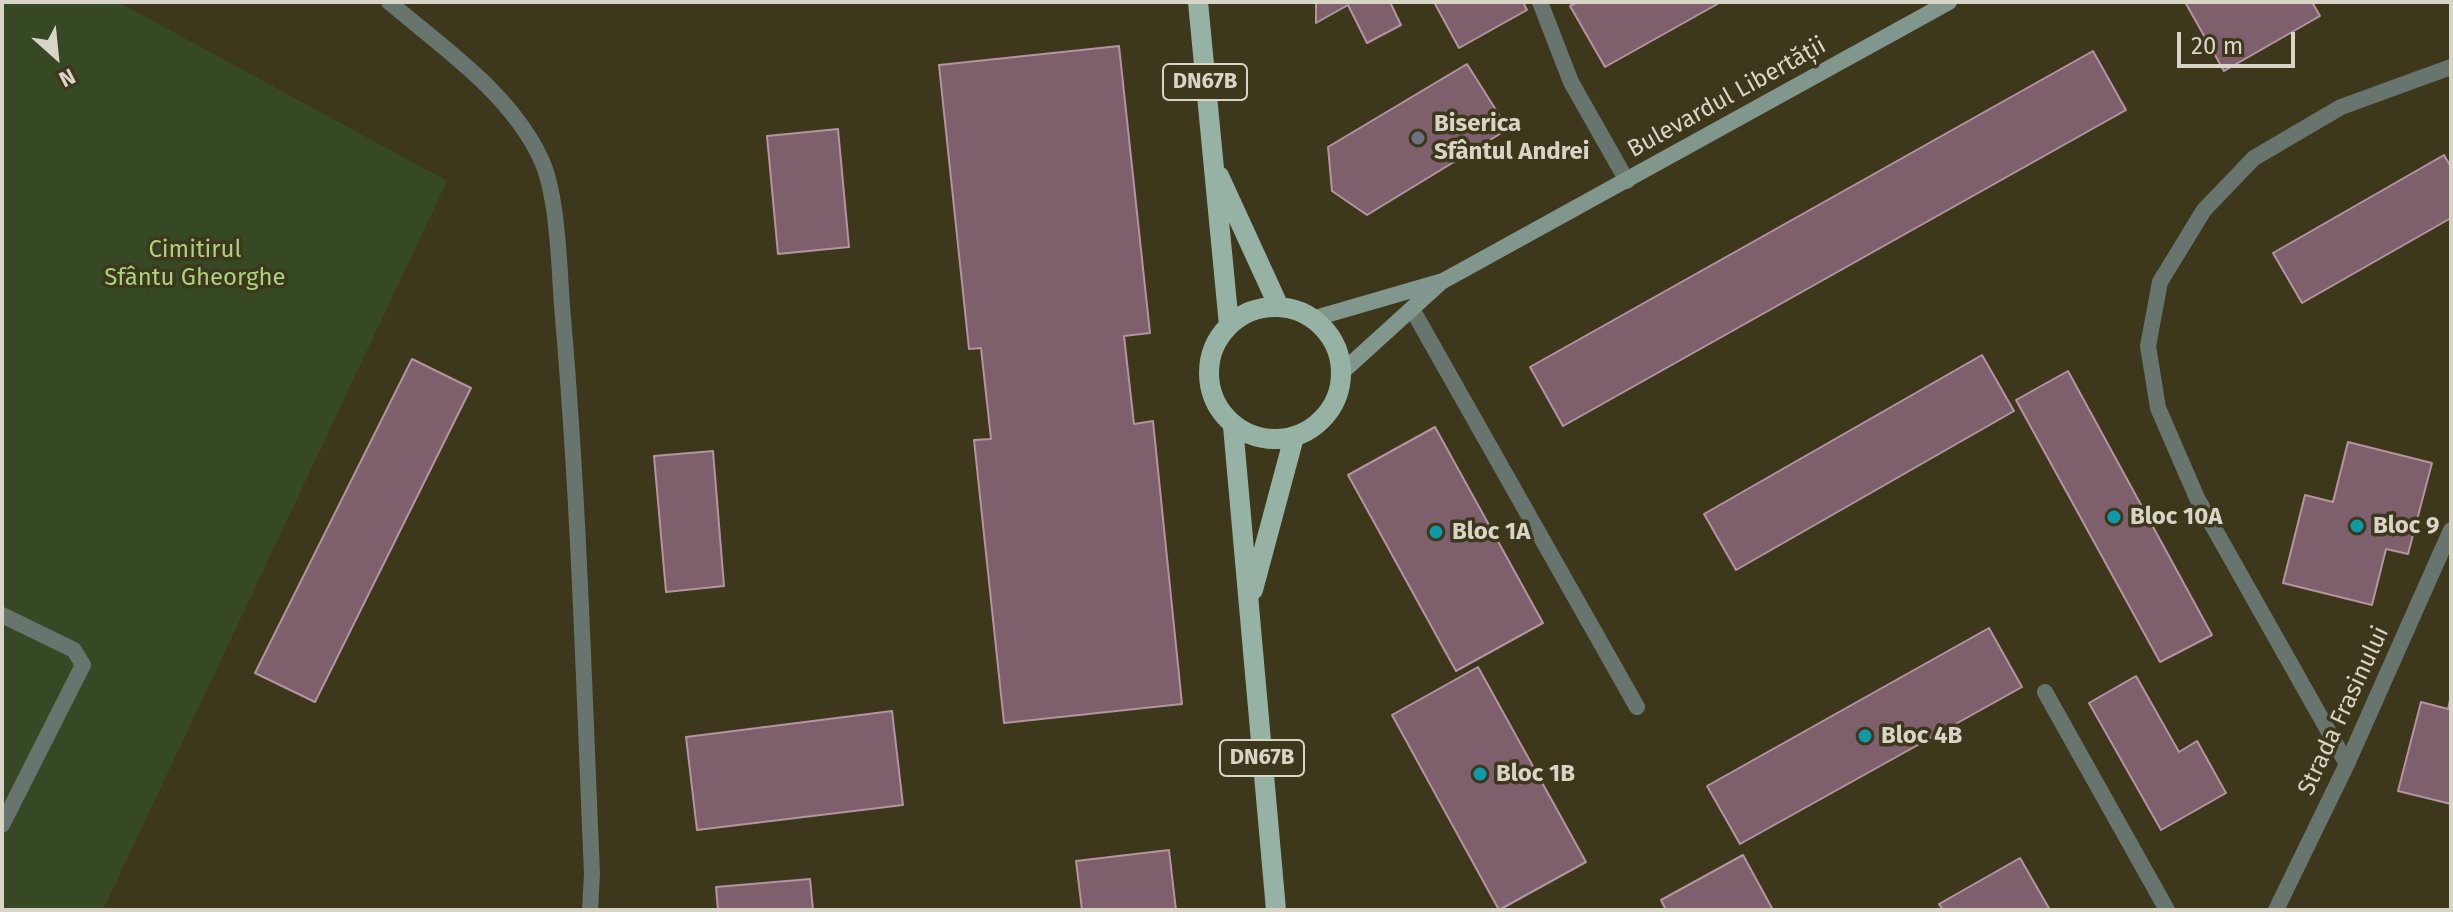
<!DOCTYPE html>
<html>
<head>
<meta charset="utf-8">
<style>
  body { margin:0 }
  #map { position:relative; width:2453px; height:912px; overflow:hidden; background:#3d371c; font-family:"Fira Sans",sans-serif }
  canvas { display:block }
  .frame { position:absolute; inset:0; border:4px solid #d9d5c6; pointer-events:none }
  .north { position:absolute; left:16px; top:16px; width:80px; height:80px; -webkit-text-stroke:6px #3d371c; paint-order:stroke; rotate:153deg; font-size:22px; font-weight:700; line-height:32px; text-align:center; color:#d9d5c6 }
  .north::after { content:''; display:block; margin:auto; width:28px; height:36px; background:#d9d5c6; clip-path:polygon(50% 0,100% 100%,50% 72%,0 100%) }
  .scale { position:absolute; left:2177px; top:32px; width:118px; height:36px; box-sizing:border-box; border:4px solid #d9d5c6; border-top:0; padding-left:10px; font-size:24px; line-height:28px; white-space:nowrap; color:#d9d5c6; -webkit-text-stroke:6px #3d371c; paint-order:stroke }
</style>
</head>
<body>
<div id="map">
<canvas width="2453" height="912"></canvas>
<div class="frame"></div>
<div class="north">N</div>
<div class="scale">20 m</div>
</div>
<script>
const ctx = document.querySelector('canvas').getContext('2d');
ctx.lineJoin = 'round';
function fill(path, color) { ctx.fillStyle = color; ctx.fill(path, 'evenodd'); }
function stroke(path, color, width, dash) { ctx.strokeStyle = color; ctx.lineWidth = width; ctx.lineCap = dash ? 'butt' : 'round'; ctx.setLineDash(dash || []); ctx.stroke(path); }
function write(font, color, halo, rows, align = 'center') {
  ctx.font = font + ' "Fira Sans",sans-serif'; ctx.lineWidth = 7; ctx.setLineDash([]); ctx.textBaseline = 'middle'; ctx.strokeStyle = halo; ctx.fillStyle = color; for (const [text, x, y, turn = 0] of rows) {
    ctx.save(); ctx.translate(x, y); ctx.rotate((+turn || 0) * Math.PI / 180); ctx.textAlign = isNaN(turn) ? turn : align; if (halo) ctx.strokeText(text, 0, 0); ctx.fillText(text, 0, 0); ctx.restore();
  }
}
fill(new Path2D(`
  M2,2H118L447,181L103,910H2Z`), '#374924');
const building = new Path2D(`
  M1316,2H1390L1401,25L1367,43L1348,5L1316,23Z
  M1434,2H1523L1527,10L1459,48Z
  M1578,2H1721L1605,67L1570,6Z
  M2185,2H2312L2320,16L2224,71Z
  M1119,46L1150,333L1124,336L1134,424L1153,421L1182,704L1004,723L974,440L991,439L981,348L969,349L939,65Z
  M2093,51L2126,110L1563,426L1530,367Z
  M1467,64L1508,129L1367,215L1332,191L1328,147Z
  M838,129L849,247L778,254L767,136Z
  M2444,155L2451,167V218L2302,303L2273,253Z
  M1982,355L2014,411L1736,570L1704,514Z
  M412,359L471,388L315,702L255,673Z
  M2068,371L2212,635L2160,662L2016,400Z
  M1435,427L1543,623L1456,671L1348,475Z
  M2348,442L2432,463L2408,554L2386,549L2372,605L2283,583L2305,495L2333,502Z
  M713,451L724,586L666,592L654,456Z
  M1989,628L2022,687L1740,844L1707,786Z
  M1478,667L1586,862L1499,910L1392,715Z
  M2136,676L2179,752L2197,741L2226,793L2161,830L2089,703Z
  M2451,696V804L2398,791L2421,702L2448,709Z
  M892,711L903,805L697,830L686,737Z
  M1169,850L1176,910H1082L1076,861Z
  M1743,855L1773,910H1666L1661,900Z
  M2020,858L2050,910H1943L1939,904Z
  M810,879L813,910H718L716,887Z`);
fill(building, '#7e606c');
stroke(building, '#b494a0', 2);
stroke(new Path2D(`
  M389,2C442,47 509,92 540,157C559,195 559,274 563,318C579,503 584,689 592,874L590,910
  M1540,2L1571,82L1627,181
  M1412,309L1637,707
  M2045,692L2167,910
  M2347,764L2197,498L2158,408L2148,346L2160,282L2204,210L2254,158L2341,107L2451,67`), '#67756e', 16);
stroke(new Path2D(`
  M2,615L74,650L83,665L2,825`), '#67756e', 16);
stroke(new Path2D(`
  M2276,910L2347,764L2451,530`), '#67756e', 16);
stroke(new Path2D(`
  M1312,319L1443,281L1949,2
  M1341,373L1439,284`), '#81978d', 16);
stroke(new Path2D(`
  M1198,2L1229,325
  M1219,176L1279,307
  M1209 373a66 66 0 1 1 132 0a66 66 0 1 1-132 0Z
  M1233,426L1276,910
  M1253,590L1294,437`), '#95b2a5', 20);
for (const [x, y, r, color] of [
  [1418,138,8,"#6b7280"],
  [2114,517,8,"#0f9aa8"],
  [2357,526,8,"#0f9aa8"],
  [1436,532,8,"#0f9aa8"],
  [1865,736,8,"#0f9aa8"],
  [1480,774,8,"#0f9aa8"]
]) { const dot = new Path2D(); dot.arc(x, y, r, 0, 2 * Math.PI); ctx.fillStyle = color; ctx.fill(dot); stroke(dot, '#3d371c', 3); }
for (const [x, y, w] of [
  [1205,82,84],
  [1262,758,84]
]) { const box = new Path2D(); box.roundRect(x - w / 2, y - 18, w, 36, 6); ctx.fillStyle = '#3d371c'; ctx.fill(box); stroke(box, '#d9d5c6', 2); }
write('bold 22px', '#d9d5c6', null, [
  ["DN67B",1205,82],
  ["DN67B",1262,758]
]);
write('24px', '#d9d5c6', '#3d371c', [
  ["Bulevardul Libertății",1727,98,-29],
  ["Strada Frasinului",2344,711,-65]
]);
write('bold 24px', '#d9d5c6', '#3d371c', [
  ["Biserica",1434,124],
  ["Sfântul Andrei",1434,152],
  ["Bloc 10A",2130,517],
  ["Bloc 9",2373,526],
  ["Bloc 1A",1452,532],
  ["Bloc 4B",1881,736],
  ["Bloc 1B",1496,774]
], 'left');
write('24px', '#a9d37f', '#3d371c', [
  ["Cimitirul",195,250],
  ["Sfântu Gheorghe",195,278]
]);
</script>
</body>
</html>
